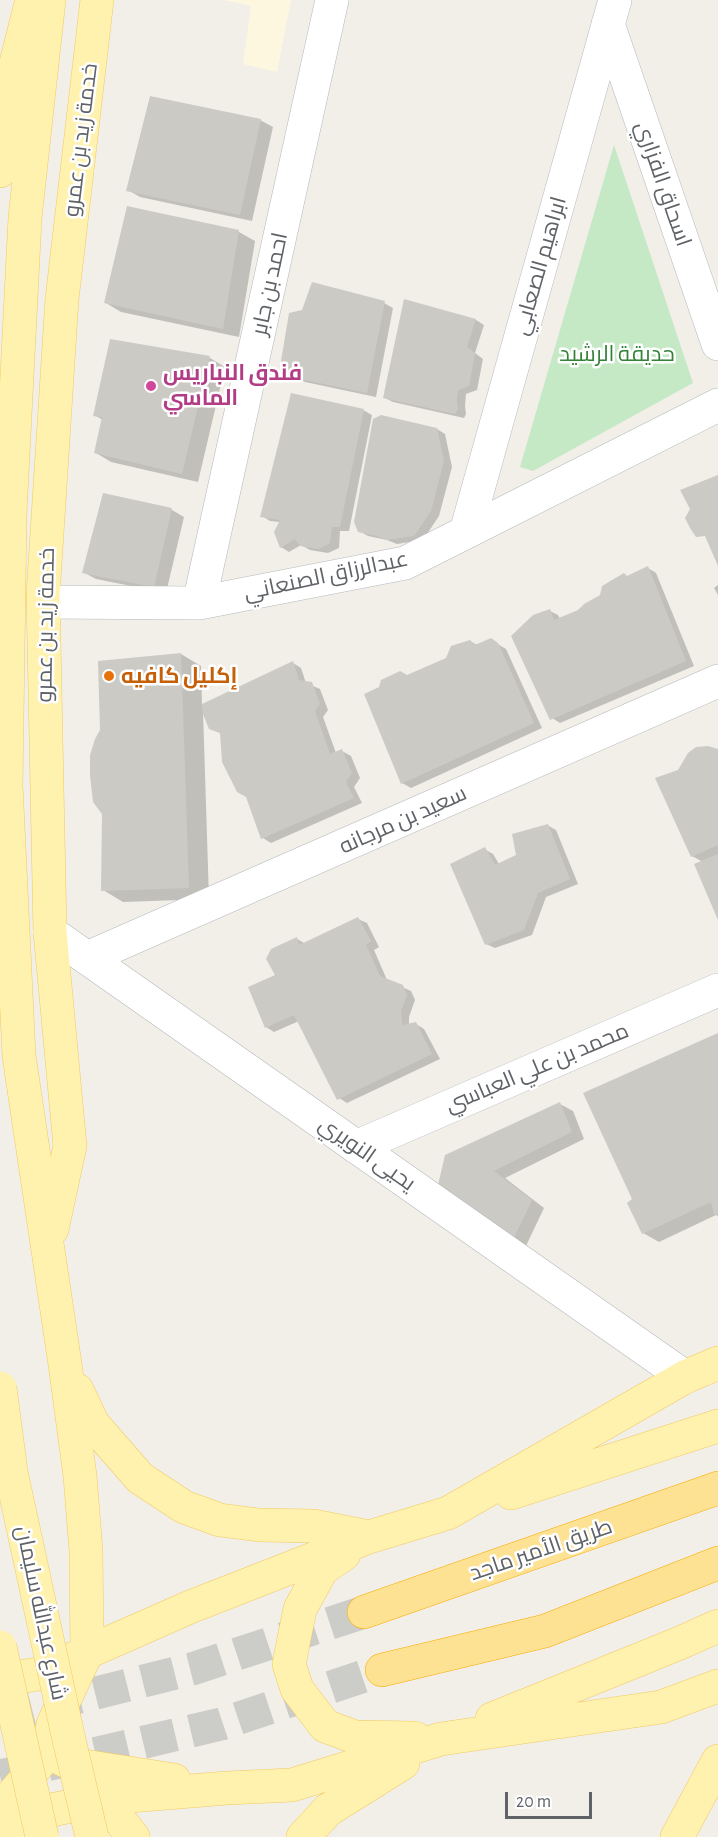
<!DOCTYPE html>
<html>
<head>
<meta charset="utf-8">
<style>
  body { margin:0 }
  #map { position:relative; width:718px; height:1837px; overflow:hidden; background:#f1efe8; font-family:"Alegreya Sans",sans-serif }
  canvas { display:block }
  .scale { position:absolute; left:505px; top:1792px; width:87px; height:27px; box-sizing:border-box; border:3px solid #5f6368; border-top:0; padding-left:8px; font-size:18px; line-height:21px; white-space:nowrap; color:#5f6368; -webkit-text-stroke:4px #fff; paint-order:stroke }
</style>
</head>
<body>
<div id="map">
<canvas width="718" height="1837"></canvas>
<div class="scale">20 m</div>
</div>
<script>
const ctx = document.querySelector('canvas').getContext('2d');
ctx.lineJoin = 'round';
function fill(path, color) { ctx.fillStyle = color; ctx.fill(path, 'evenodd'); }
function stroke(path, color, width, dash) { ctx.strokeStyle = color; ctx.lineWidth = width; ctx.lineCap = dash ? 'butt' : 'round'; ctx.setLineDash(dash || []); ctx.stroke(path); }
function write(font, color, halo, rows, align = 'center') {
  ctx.font = font + ' "Alegreya Sans",Cairo,sans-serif'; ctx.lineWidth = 5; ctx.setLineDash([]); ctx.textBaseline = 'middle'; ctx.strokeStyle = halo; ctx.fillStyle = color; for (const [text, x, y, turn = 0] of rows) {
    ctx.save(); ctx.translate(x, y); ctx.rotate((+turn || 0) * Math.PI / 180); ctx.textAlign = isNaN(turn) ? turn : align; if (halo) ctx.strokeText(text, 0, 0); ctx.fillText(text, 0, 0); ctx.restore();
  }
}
fill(new Path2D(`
  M224,0H291L277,72L243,64L251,6Z`), '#fef7e0');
fill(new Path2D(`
  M614,145L693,383L533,471L520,467Z`), '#c5e8c5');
fill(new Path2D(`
  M260,120L273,127L252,221L140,197L128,190Z
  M128,208L239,232L255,241L239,337L121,312L106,303Z
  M405,301L476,320L484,325L475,353L483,359L477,390L466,394L465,406L466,414L464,418L393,402L385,398Z
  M384,303L393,308L376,397L305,382L296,377Z
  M112,341L210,358L225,367L198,482L111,462L96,453L103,420L94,415Z
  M363,410L372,415L349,531H340L339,548L328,553L310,550L301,545L289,552L281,547L280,522L270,521L262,516Z
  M437,429L445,434L452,467L439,516L423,540L397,544L387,540L368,536L359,531Z
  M104,495L172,510L184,517L166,593L96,579L83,572Z
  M648,568L656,573L694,666L560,723L552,718L550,611L558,615L560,619L579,611L629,577Z
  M718,585V595L714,588Z
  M491,640L506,649L542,728L411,788L402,783L406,676L447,660L470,641L477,645Z
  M181,654L201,666L202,705L293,663L301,668L306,683L320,689L328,710L323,717L336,753L342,751L351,756L360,778L354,787L362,803L271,843L263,838L222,734L210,728L203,711L209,899L123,902L103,890Z
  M718,750V916L703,862L692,856L679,771Z
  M547,825L556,830L578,884L546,897L532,935L495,948L486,944L484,849L493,854L499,864L517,856Z
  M358,919L367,923L379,947L374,950L387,980L411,991L415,1000L409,1017V1025L416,1024L424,1029L440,1059L347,1103L339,1098L299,1021L274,1032L266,1027L277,976L297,939L306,944Z
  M718,1035V1216L716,1215L659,1242L643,1233L634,1199Z
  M560,1104L573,1111L584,1139L505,1178L544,1208L525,1248L513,1241L446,1156Z`), '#0003');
fill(new Path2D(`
  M150,96L261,119L240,215L126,191Z
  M127,206L239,230L223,329L104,303Z
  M312,282L385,301L367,393L295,378L285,370L281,361L289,313L302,310Z
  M404,299L476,319L467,347L475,353L469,386L458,390L457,400L458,409L455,414L383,398Z
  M110,339L210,356L182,474L94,453L102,417L93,416Z
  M291,393L364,409L340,527H332L330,543L319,549L300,546L295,539L280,548L274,532L280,520L260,517Z
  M381,415L437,428L444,461L431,511L414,536L387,540L377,536L358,532L354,522L373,419Z
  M718,475V566L705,536L696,537L690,528L685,518L690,509L680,490Z
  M103,493L172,508L154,587L82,573Z
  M648,566L686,661L550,720L511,636L533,615L550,609L554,620L578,610L584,604L600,595L602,586L624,573L627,576Z
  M491,638L498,643L534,723L401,784L364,694L379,687L381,680L400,671L407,675L446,658L451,646L470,640L475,645Z
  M181,653L189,888L101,891L102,814L93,802L90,776V755L95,739L100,730L98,661Z
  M293,661L299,680L312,682L320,704L315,711L330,754L342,749L352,773L346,782L354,798L261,839L246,797L237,792L222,762L220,733L209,729L203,714L202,704Z
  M708,746L718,749V845L691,857L655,778L678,770L688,753L696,747Z
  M548,824L570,879L538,893L524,930L485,945L450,864L485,847L495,865L516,855L512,834Z
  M718,854V920L694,864Z
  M358,917L371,941L366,945L380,976L403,985L407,995L401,1011L402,1025L416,1022L432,1054L337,1100L294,1015L265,1028L248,987L275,975L266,959L271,949L297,937L299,945Z
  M718,1033V1214L714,1215L711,1202L642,1234L627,1203L632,1199L583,1093Z
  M560,1102L572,1132L494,1171L532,1200L512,1242L438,1185L445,1155Z`), '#cccac5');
stroke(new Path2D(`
  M0,1717L192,1669L364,1612
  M0,1776L221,1724L382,1670`), '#ccccc8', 33, [33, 16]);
const minor = new Path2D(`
  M608,24L718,344
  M466,532L615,0
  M44,602L199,603L405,563L718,405
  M199,603L332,0
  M50,932L685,1377
  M87,958L718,681
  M356,1147L718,990`);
const major = new Path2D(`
  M0,171L16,63L32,0
  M52,1229L70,1146L50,932L43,595L62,299L97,0
  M77,1390L93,1424L140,1478L184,1507L220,1520L259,1525L313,1526L369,1537
  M511,1493L718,1426
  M344,1554L322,1569L300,1609L289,1664L297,1689L325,1726L355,1737L415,1738
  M0,1680L38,1674L190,1607L369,1537L448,1513L685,1377L718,1363
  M492,1719L680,1643L718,1626
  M50,1753L71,1764L174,1780
  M89,1787L104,1800L133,1837
  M0,1809L48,1753L53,1724L87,1652L86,1551L80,1476L65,1364L19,1056L6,785L10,513L25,218L49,0
  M0,1830L56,1809L117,1797L227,1788L292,1785L441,1739L661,1707L718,1686
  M303,1837L328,1810L403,1763
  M677,1837L718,1761`);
const highway = new Path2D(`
  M364,1612L718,1488
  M382,1670L545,1631L718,1563`);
stroke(minor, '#b5b8bc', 34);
stroke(major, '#f2c960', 34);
stroke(highway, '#f9ab00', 34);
stroke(minor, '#fff', 33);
stroke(major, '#fff2af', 33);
stroke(highway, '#fde293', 33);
const majorBridge = new Path2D(`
  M0,1388L11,1472L69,1740L92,1837
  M0,1647L42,1837`);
stroke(majorBridge, '#f2c960', 34, []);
stroke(majorBridge, '#fff2af', 33);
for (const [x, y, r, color] of [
  [151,386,6,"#d1479c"],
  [109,676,6,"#e8710a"]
]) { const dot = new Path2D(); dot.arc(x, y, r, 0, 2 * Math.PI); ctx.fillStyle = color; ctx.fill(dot); stroke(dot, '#fff', 2); }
write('22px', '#5f6368', '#fff', [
  ["خدمة زيد بن عمرو",81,140,-83],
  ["اسحاق الفزاري",663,184,71],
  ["ابراهيم الصعابي",540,266,-74],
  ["احمد بن جابر",270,284,-78],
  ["عبدالرزاق الصنعاني",326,576,-12],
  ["خدمة زيد بن عمرو",46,625,-89],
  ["سعيد بن مرجانه",403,820,-24],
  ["محمد بن علي العباسي",537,1068,-23],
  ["يحيى النويري",367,1154,35],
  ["طريق الأمير ماجد",541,1550,-19],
  ["شارع عبدالله سليمان",41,1613,78]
]);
write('22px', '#348238', '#fff', [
  ["حديقة الرشيد",617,354]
]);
write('bold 22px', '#b23c85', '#fff', [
  ["فندق النباريس",163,373],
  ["الماسي",163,398]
], 'left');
write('bold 22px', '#c56008', '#fff', [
  ["إكليل كافيه",121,676]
], 'left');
</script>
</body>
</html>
